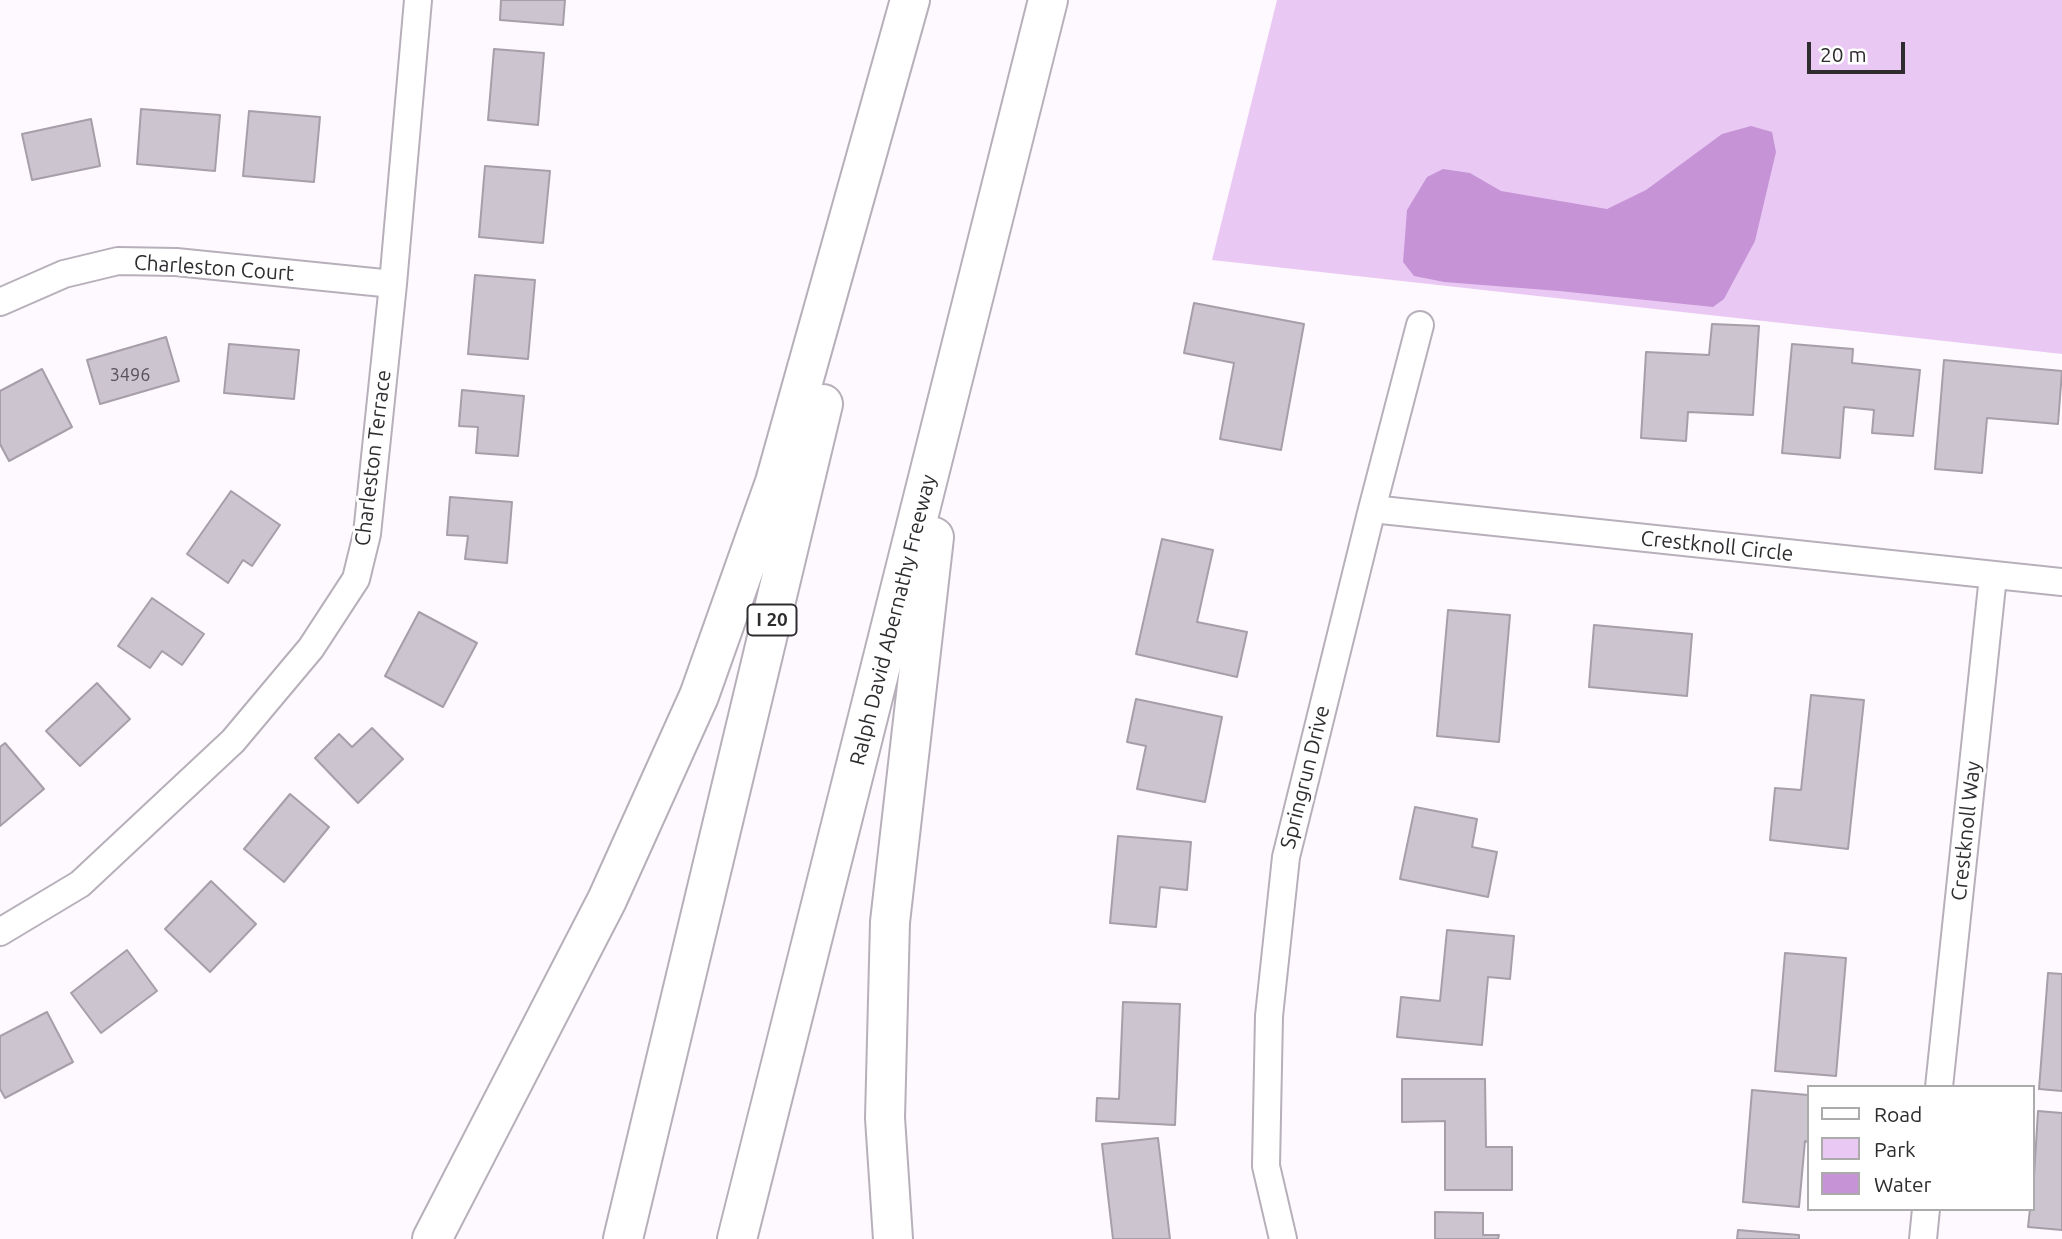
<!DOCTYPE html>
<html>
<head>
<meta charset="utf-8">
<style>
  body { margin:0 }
  #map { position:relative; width:2062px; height:1239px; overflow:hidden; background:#fdf9fe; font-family:Ubuntu,sans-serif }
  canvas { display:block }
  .legend { position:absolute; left:1807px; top:1085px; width:228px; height:126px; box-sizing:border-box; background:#fff; border:2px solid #acabac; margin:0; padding:9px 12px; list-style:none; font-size:21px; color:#2f2c30 }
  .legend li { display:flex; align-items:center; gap:14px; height:35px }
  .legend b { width:35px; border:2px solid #acabac }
  .scale { position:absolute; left:1807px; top:42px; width:98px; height:32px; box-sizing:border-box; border:4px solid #2f2c30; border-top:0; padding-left:9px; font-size:21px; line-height:24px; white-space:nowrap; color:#2f2c30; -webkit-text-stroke:5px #fff; paint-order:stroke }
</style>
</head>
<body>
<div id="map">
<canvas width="2062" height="1239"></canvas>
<ul class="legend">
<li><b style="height:9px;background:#fff"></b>Road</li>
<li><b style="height:19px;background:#e9c9f4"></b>Park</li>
<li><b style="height:19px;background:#c694d6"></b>Water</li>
</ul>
<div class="scale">20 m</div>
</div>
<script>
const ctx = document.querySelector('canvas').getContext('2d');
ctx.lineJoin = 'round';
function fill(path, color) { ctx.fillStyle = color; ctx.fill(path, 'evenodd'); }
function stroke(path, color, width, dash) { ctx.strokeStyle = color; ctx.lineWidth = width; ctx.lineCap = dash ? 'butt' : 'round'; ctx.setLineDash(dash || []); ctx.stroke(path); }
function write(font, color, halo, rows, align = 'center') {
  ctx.font = font + ' Ubuntu,sans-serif'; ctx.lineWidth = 6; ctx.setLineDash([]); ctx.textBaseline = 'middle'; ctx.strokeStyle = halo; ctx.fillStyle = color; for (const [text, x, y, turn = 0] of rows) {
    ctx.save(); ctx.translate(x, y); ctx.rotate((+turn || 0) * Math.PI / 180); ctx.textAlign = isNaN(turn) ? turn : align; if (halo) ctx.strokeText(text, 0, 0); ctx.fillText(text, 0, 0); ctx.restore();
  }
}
fill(new Path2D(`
  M1277,0H2062V354L1212,260Z`), '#e9c9f4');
fill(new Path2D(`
  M1751,126L1772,132L1776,152L1755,241L1724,299L1713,307L1559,291L1444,282L1414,276L1403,262L1407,210L1427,177L1443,169L1470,173L1501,191L1607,209L1646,190L1722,134Z`), '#c694d6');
const building = new Path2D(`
  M501,0H565L563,25L500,20Z
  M494,49L544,53L538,125L488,120Z
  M141,109L220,115L215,171L137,164Z
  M249,111L320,117L314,182L243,176Z
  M91,119L100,166L32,180L22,134Z
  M485,166L550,171L543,243L479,237Z
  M475,275L535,280L528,359L468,354Z
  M1194,303L1304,324L1281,450L1220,439L1234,363L1184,353Z
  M1712,324L1759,326L1753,415L1688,412L1686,441L1641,438L1646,352L1709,355Z
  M166,337L179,381L100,404L87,360Z
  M229,344L299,350L294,399L224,393Z
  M1792,344L1853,349L1852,363L1920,370L1913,436L1872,433L1874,410L1844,407L1840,458L1782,453Z
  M1944,360L2062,371L2058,424L1987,418L1982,473L1935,469Z
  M42,369L72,427L9,461L0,444V391Z
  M462,390L524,396L518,456L476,453L478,427L459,426Z
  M231,491L280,525L252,566L243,560L228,583L187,554Z
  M450,497L512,502L507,563L465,559L468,536L447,535Z
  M1162,539L1213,550L1197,622L1247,632L1237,677L1136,654Z
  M152,598L204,634L182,665L162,651L150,668L118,646Z
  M1448,610L1510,615L1499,742L1437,736Z
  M419,612L477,643L443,707L385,676Z
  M1594,625L1692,634L1687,696L1589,687Z
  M97,683L130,719L80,766L46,731Z
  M1811,695L1864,700L1848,849L1770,840L1775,788L1801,790Z
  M1136,699L1222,717L1205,802L1137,789L1146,746L1127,742Z
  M372,728L403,759L358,803L315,758L339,734L352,747Z
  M5,743L44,789L0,826V747Z
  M290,794L329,827L284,882L244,849Z
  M1415,807L1477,819L1472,847L1497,852L1488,897L1400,879Z
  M1118,836L1191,842L1187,890L1160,887L1156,927L1110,923Z
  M211,881L256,924L210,972L165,929Z
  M1447,930L1514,936L1510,979L1488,977L1482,1045L1397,1037L1401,997L1440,1001Z
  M127,950L157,991L101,1033L71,993Z
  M1785,953L1846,958L1836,1076L1775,1071Z
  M2048,973L2062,974V1091L2039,1089Z
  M1123,1002L1180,1004L1175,1125L1096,1121L1097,1098L1119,1099Z
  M47,1012L73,1062L5,1098L0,1089V1036Z
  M1402,1079H1485L1486,1147H1512V1190H1445V1121L1402,1122Z
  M1752,1090L1808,1095V1142L1805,1141L1799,1207L1743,1202Z
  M2038,1111L2062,1113V1230L2028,1227L2030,1209H2032Z
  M1158,1138L1170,1239H1113L1102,1144Z
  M1435,1212L1483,1213V1235H1499L1498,1239H1435Z
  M1738,1230L1799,1235V1239H1737Z`);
fill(building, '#ccc4cf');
stroke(building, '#a69ea9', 2);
const street = new Path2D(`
  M0,302L64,274L118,261L176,262L393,284
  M1372,509L2062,582
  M0,932L80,884L233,741L311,648L356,579L367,534L393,284L418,0
  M1939,1087L1993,576
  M1283,1239L1266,1166L1269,1016L1286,857L1372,509L1420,325
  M1923,1239L1926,1209`);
const highway = new Path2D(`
  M432,1239L607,900L699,696L775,482L910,0
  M623,1239L823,404
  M737,1239L1048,0
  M893,1239L885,1118L890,922L934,537`);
stroke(street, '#b7afba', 30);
stroke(highway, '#b7afba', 42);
stroke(street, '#fff', 26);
stroke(highway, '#fff', 38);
write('18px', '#565258', null, [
  ["3496",130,375]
]);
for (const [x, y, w] of [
  [772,620,49]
]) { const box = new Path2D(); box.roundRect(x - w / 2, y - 15.5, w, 31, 5); ctx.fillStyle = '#fff'; ctx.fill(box); stroke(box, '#2f2c30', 2); }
write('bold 19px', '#2f2c30', null, [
  ["I 20",772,620]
]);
write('21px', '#2f2c30', '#fff', [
  ["Charleston Court",214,268,4],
  ["Charleston Terrace",373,458,-83],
  ["Crestknoll Circle",1717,546,6],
  ["Ralph David Abernathy Freeway",893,620,-76],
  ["Springrun Drive",1305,777,-76],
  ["Crestknoll Way",1966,831,-84]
]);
</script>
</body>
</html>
